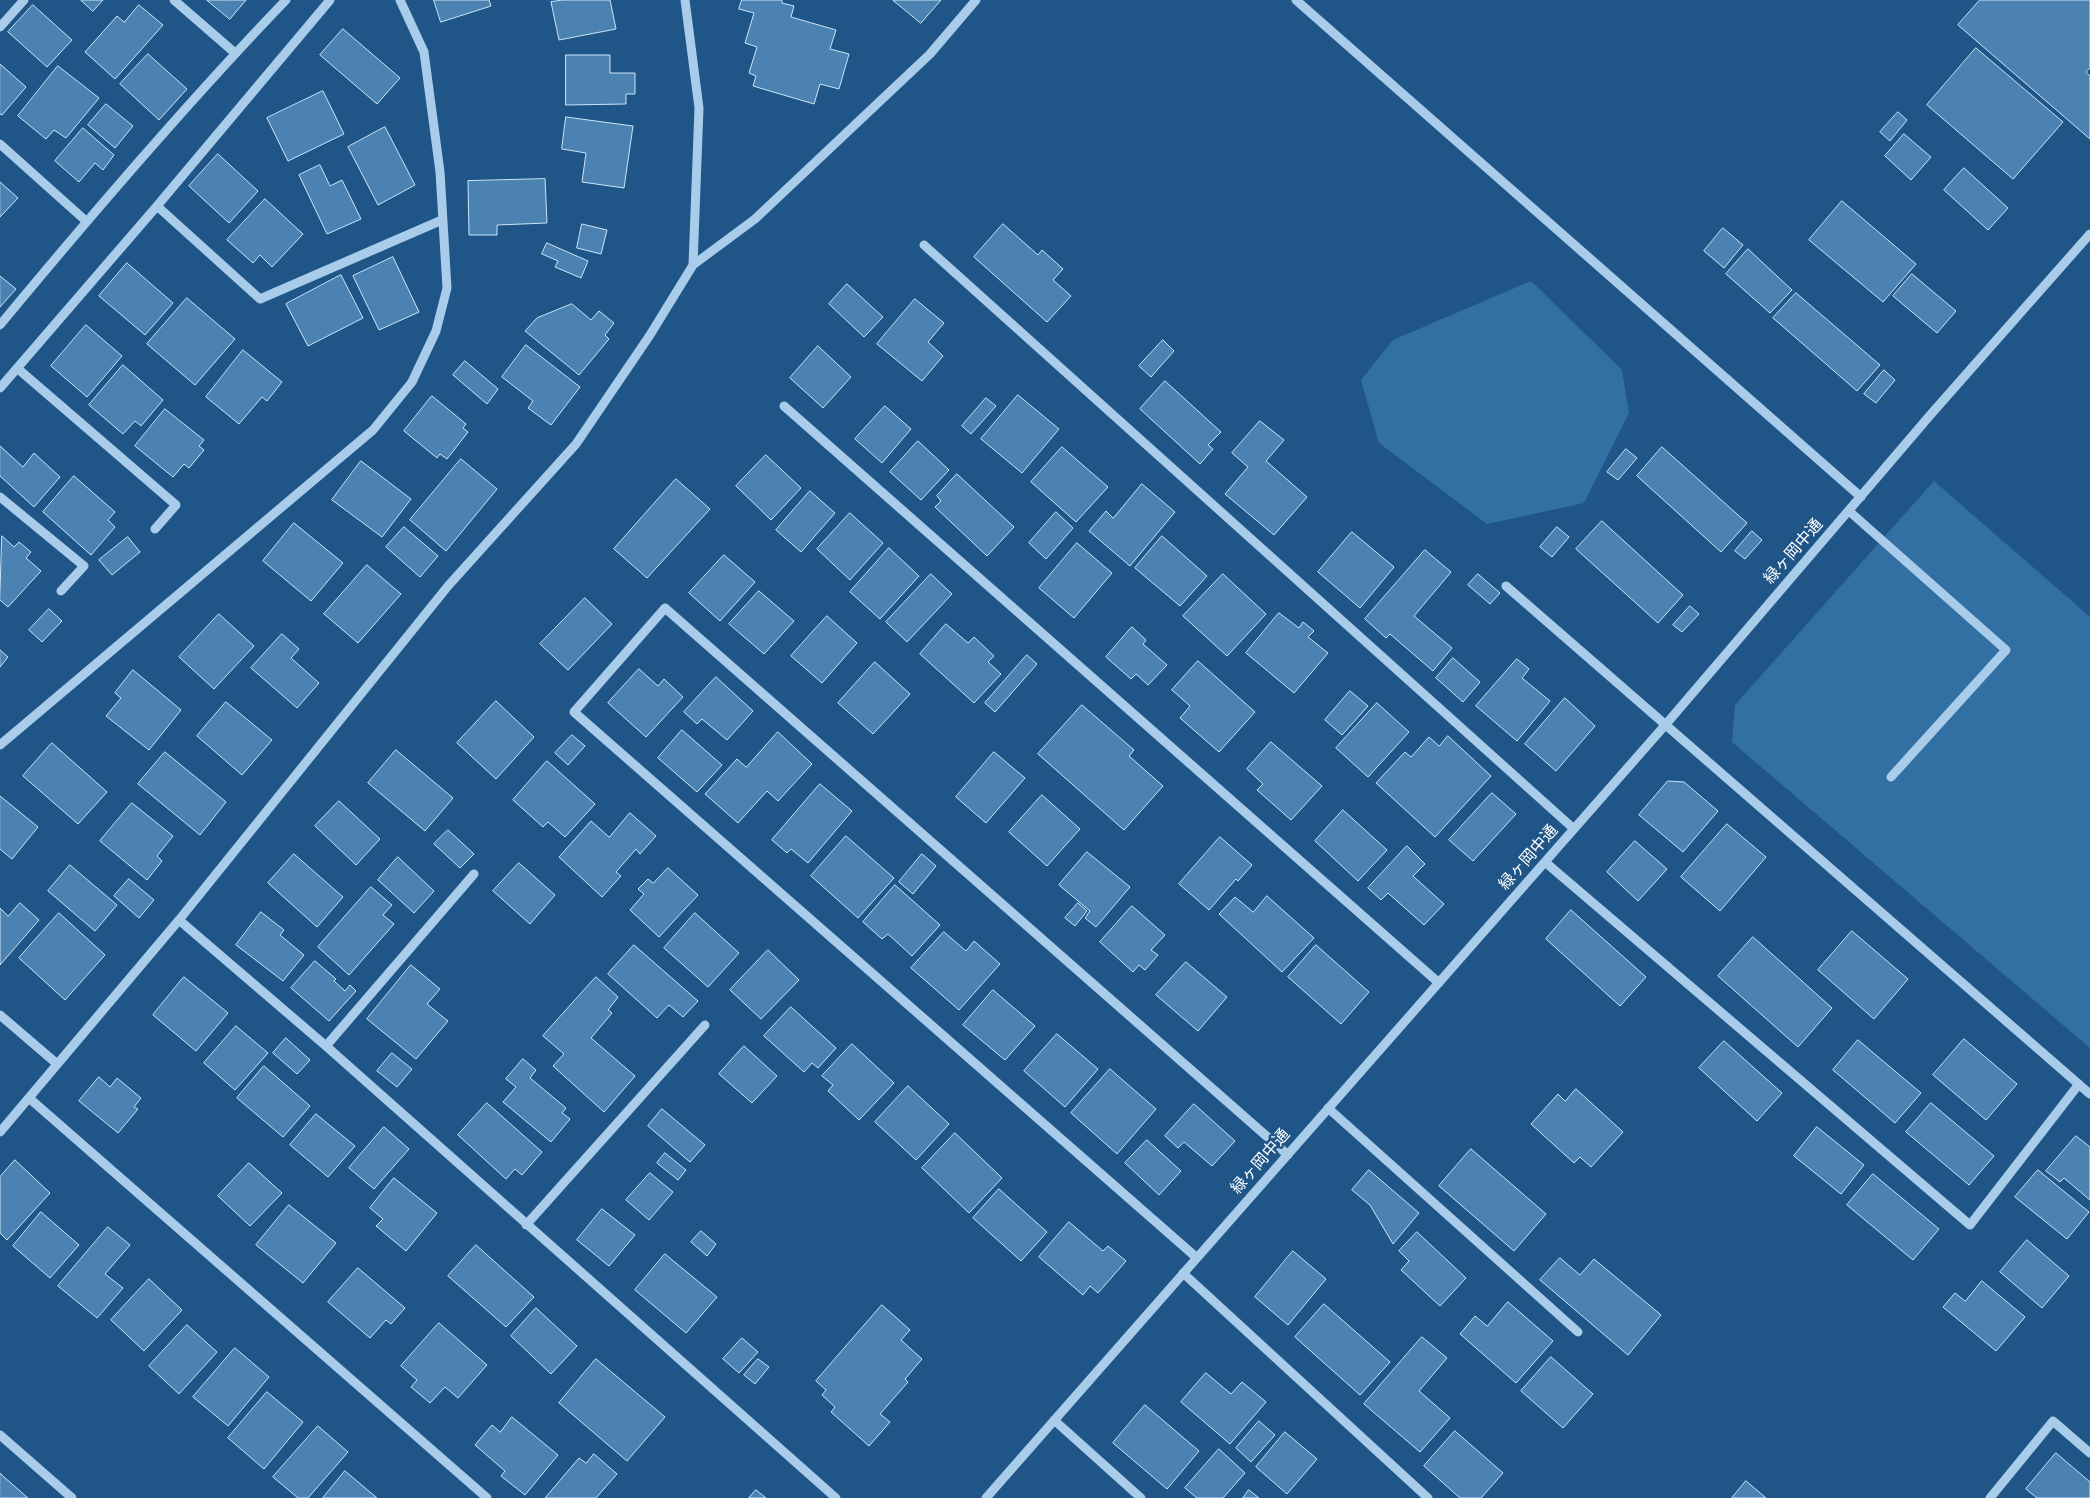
<!DOCTYPE html>
<html>
<head>
<meta charset="utf-8">
<style>
  body { margin:0 }
  canvas { display:block; background:#1f5687 }
</style>
</head>
<body>
<canvas width="2090" height="1498"></canvas>
<script>
const ctx = document.querySelector('canvas').getContext('2d');
ctx.lineJoin = 'round';
function fill(path, color) { ctx.fillStyle = color; ctx.fill(path, 'evenodd'); }
function stroke(path, color, width, dash) { ctx.strokeStyle = color; ctx.lineWidth = width; ctx.lineCap = dash ? 'butt' : 'round'; ctx.setLineDash(dash || []); ctx.stroke(path); }
function write(font, color, halo, rows, align = 'center') {
  ctx.font = font + ' "Sofia Sans Condensed","Noto Sans JP",sans-serif'; ctx.lineWidth = 5; ctx.setLineDash([]); ctx.textBaseline = 'middle'; ctx.strokeStyle = halo; ctx.fillStyle = color; for (const [text, x, y, turn = 0] of rows) {
    ctx.save(); ctx.translate(x, y); ctx.rotate((+turn || 0) * Math.PI / 180); ctx.textAlign = isNaN(turn) ? turn : align; if (halo) ctx.strokeText(text, 0, 0); ctx.fillText(text, 0, 0); ctx.restore();
  }
}
fill(new Path2D(`
  M1531,281L1622,370L1629,413L1584,503L1487,524L1379,443L1361,380L1393,340Z
  M1934,481L2090,617V1048L1732,742L1735,705Z`), '#3270a4');
const building = new Path2D(`
  M81,0H103L93,11Z
  M207,0H246L230,19Z
  M434,0H489L491,6L441,22Z
  M563,0H610L616,29L559,40L551,2Z
  M742,0H782V3L794,6L791,17L836,30L830,49L849,54L839,89L820,84L814,104L753,86L756,76L749,73L757,47L745,43L754,13L739,9Z
  M893,0H941L921,23Z
  M1980,0H2090V68L2086,72L2090,76V139L1958,25Z
  M33,5L72,40L47,67L8,32Z
  M139,5L163,25L115,79L85,52L117,16L124,22Z
  M343,29L400,78L377,104L320,55Z
  M1976,48L2063,122L2013,179L1927,105Z
  M148,54L187,89L159,120L120,84Z
  M566,55H610V73H635V94H626V104L566,105Z
  M0,64L26,87L2,115L0,114Z
  M58,66L99,98L66,138L54,130L46,139L18,116Z
  M323,91L344,134L288,161L267,118Z
  M106,104L133,126L115,148L88,125Z
  M1898,112L1907,120L1890,141L1880,132Z
  M566,117L633,126L624,188L582,182L586,153L562,149Z
  M385,127L415,185L378,205L348,147Z
  M83,128L114,155L103,170L95,163L79,182L55,161Z
  M1904,134L1931,157L1911,180L1885,156Z
  M218,154L258,191L229,223L189,186Z
  M320,165L330,186L342,180L361,219L327,234L299,175Z
  M1964,168L2008,208L1988,230L1944,190Z
  M545,179L547,223L497,225V235H469L468,181Z
  M0,182L18,198L0,217Z
  M265,199L303,234L272,267L260,255L253,263L227,240Z
  M1842,201L1916,264L1883,302L1809,240Z
  M582,224L607,230L601,254L577,248Z
  M1003,224L1038,255L1042,250L1063,269L1053,280L1071,296L1047,322L974,257Z
  M1723,228L1743,245L1724,268L1704,251Z
  M547,243L588,261L581,278L555,267L558,261L542,254Z
  M1748,249L1792,290L1770,313L1726,274Z
  M393,257L419,312L379,330L353,276Z
  M127,263L173,303L145,335L99,296Z
  M1912,274L1956,311L1937,333L1893,296Z
  M341,275L363,318L308,346L286,304Z
  M0,276L16,289L0,307Z
  M847,284L883,317L864,337L829,304Z
  M1796,293L1880,365L1857,391L1773,318Z
  M187,298L235,339L195,385L147,344Z
  M915,299L944,323L928,342L943,356L922,381L877,344Z
  M572,304L591,320L599,311L614,323L605,335L609,339L579,375L525,331L537,318Z
  M86,325L122,356L87,397L51,366Z
  M1163,340L1174,351L1151,377L1139,366Z
  M526,345L580,387L551,425L528,408L533,401L502,377Z
  M818,346L851,377L823,408L790,378Z
  M243,350L282,382L267,401L262,397L239,424L206,397Z
  M465,361L498,389L487,404L453,375Z
  M123,365L163,400L141,426L135,421L123,434L89,405Z
  M1884,370L1895,380L1876,403L1864,394Z
  M1165,381L1221,432L1208,445L1213,449L1200,464L1140,409Z
  M1018,395L1059,429L1022,473L981,439Z
  M432,396L466,424L463,428L468,432L447,459L440,454L437,458L404,431Z
  M986,398L996,406L971,434L962,426Z
  M885,406L911,429L882,463L855,439Z
  M165,409L204,440L199,446L204,450L189,468L184,464L173,477L135,446Z
  M1260,421L1284,440L1266,461L1307,497L1274,535L1225,494L1248,467L1232,453Z
  M918,441L949,470L921,500L890,472Z
  M0,446L23,467L34,453L60,477L34,507L0,476Z
  M1062,447L1108,487L1076,522L1031,482Z
  M1662,447L1747,523L1721,552L1637,476Z
  M1626,449L1637,458L1618,480L1607,472Z
  M766,455L801,488L771,520L736,486Z
  M461,459L497,489L446,551L410,520Z
  M361,461L411,499L382,537L332,500Z
  M957,474L1014,527L987,556L935,507L941,501L937,496Z
  M74,476L115,512L108,520L115,527L91,555L43,512Z
  M676,479L710,509L647,578L614,549Z
  M1142,484L1175,512L1130,566L1089,531L1106,511L1113,518Z
  M810,491L835,513L801,552L776,530Z
  M1056,512L1073,528L1046,559L1029,543Z
  M850,513L883,543L850,580L817,549Z
  M1602,521L1683,595L1658,623L1576,549Z
  M294,523L343,563L311,601L263,561Z
  M404,527L438,556L420,577L386,547Z
  M1557,527L1569,537L1552,557L1540,547Z
  M1752,531L1762,540L1745,559L1735,551Z
  M1352,532L1394,567L1360,608L1318,572Z
  M2,536L14,547L19,542L31,552L26,558L41,571L8,607L0,600Z
  M1162,536L1207,576L1180,606L1135,568Z
  M128,537L140,552L112,575L99,560Z
  M1077,543L1112,573L1074,618L1039,588Z
  M889,548L919,576L880,619L850,592Z
  M1425,550L1451,572L1414,616L1452,648L1433,671L1390,634L1386,638L1365,619Z
  M724,555L755,582L720,621L689,593Z
  M367,565L401,594L358,643L324,614Z
  M931,574L952,594L907,642L886,622Z
  M1223,574L1266,614L1227,656L1183,616Z
  M1478,574L1500,593L1490,604L1468,585Z
  M759,591L794,621L764,654L729,624Z
  M585,598L612,624L568,670L540,644Z
  M1690,606L1699,614L1682,632L1673,625Z
  M49,609L62,621L42,642L29,630Z
  M1279,613L1299,628L1303,622L1314,631L1308,637L1328,653L1294,693L1246,653Z
  M219,614L254,646L214,689L179,657Z
  M827,616L857,643L822,683L791,656Z
  M946,624L968,643L974,637L994,656L988,662L1001,674L974,703L920,654Z
  M1132,627L1146,640L1143,644L1167,665L1148,685L1136,674L1131,679L1106,657Z
  M282,634L299,649L291,658L319,683L297,708L251,668Z
  M0,650L8,657L0,667Z
  M1027,655L1037,664L995,712L985,703Z
  M1453,658L1480,682L1463,702L1436,678Z
  M1517,659L1529,669L1522,678L1550,701L1517,741L1476,706Z
  M1198,661L1255,712L1219,752L1180,718L1190,706L1172,690Z
  M875,662L910,694L873,734L838,703Z
  M639,669L658,686L664,679L683,697L646,737L608,703Z
  M133,670L181,710L149,750L106,716L121,698L115,693Z
  M716,677L753,711L727,740L702,719L697,724L684,712Z
  M1350,691L1368,706L1342,735L1325,720Z
  M1565,698L1595,726L1556,771L1525,744Z
  M496,701L534,737L496,779L457,743Z
  M226,702L272,740L242,775L197,736Z
  M1377,703L1409,732L1368,777L1336,748Z
  M1082,705L1134,750L1129,756L1163,786L1124,830L1038,754Z
  M682,730L722,765L697,792L658,758Z
  M778,732L812,764L778,801L767,791L738,823L705,794L737,759L746,767Z
  M572,735L585,746L568,765L555,753Z
  M1448,736L1491,776L1435,837L1376,783L1405,752L1411,757L1429,737L1439,746Z
  M1271,742L1322,786L1291,820L1257,790L1263,784L1247,769Z
  M52,743L107,792L78,824L23,776Z
  M396,750L453,798L425,831L368,783Z
  M165,752L226,802L200,835L138,784Z
  M994,752L1025,778L986,823L956,797Z
  M547,761L595,804L565,837L548,822L543,827L513,800Z
  M1668,781L1684,782L1718,811L1683,852L1639,815Z
  M820,784L852,811L808,863L791,849L787,853L772,840Z
  M1492,793L1516,814L1473,861L1449,840Z
  M1042,795L1080,829L1047,866L1009,832Z
  M0,796L38,827L12,859L0,849Z
  M339,801L380,839L356,865L315,826Z
  M132,803L173,836L157,856L162,861L147,880L100,841Z
  M1343,810L1387,850L1358,881L1315,841Z
  M630,813L656,836L640,854L636,849L616,872L621,876L602,897L559,857L591,821L609,837Z
  M1727,824L1766,857L1720,911L1681,877Z
  M448,830L474,854L460,868L434,844Z
  M846,836L894,878L858,918L811,876Z
  M1220,837L1252,865L1238,881L1236,879L1209,910L1179,884Z
  M1635,841L1667,869L1638,901L1607,872Z
  M1407,846L1425,864L1413,876L1444,904L1424,925L1388,893L1381,900L1368,888Z
  M1087,852L1130,887L1096,927L1085,918L1090,911L1059,885Z
  M294,854L343,897L317,927L268,883Z
  M922,854L936,866L913,894L899,882Z
  M398,857L434,891L414,913L378,880Z
  M519,863L555,895L530,924L493,891Z
  M70,865L117,905L95,931L48,891Z
  M668,868L698,895L659,937L630,910L644,894L638,889L648,879L653,883Z
  M129,879L154,900L139,918L114,896Z
  M895,885L940,925L912,956L888,934L882,939L863,922Z
  M371,887L392,905L383,915L394,924L349,975L318,947Z
  M1267,896L1314,938L1282,972L1219,914L1235,897L1253,912Z
  M20,903L39,920L0,965V908L8,916Z
  M1078,903L1087,911L1075,926L1065,918Z
  M1132,906L1165,935L1151,950L1158,955L1145,970L1139,965L1133,972L1100,942Z
  M1571,910L1646,977L1620,1006L1546,939Z
  M261,912L284,930L280,935L304,955L283,981L236,945Z
  M59,913L105,955L65,1000L19,958Z
  M695,913L739,953L708,987L664,948Z
  M1852,931L1908,979L1874,1019L1818,970Z
  M944,932L966,951L974,941L1000,964L959,1010L911,968Z
  M1753,937L1832,1008L1798,1047L1718,976Z
  M634,945L698,1001L683,1017L669,1005L657,1018L608,974Z
  M1316,945L1369,992L1341,1024L1288,977Z
  M768,950L799,980L761,1019L730,990Z
  M315,961L336,979L334,981L345,991L350,985L356,991L329,1021L291,988Z
  M1186,962L1227,997L1198,1031L1156,995Z
  M411,965L440,989L427,1004L448,1021L416,1059L367,1019Z
  M184,977L228,1013L196,1051L153,1015Z
  M596,977L618,997L608,1010L612,1013L591,1038L635,1076L604,1112L553,1066L564,1054L543,1036Z
  M993,990L1035,1026L1005,1060L963,1025Z
  M791,1007L836,1048L818,1068L812,1063L804,1072L764,1036Z
  M236,1026L268,1053L235,1090L204,1063Z
  M1057,1034L1098,1069L1065,1107L1024,1071Z
  M286,1038L310,1060L297,1074L273,1053Z
  M1964,1039L2017,1084L1986,1120L1933,1075Z
  M1858,1040L1921,1093L1895,1123L1833,1070Z
  M1724,1041L1782,1093L1757,1121L1699,1068Z
  M852,1044L894,1083L859,1120L828,1091L833,1085L822,1076Z
  M744,1046L777,1076L752,1103L719,1074Z
  M392,1053L412,1069L397,1087L377,1071Z
  M523,1059L536,1070L530,1078L566,1108L562,1113L570,1119L551,1142L503,1102L516,1087L506,1079Z
  M264,1066L310,1106L283,1137L237,1098Z
  M1110,1069L1156,1109L1117,1154L1071,1113Z
  M99,1077L110,1087L117,1078L141,1098L134,1107L138,1109L118,1133L79,1101Z
  M908,1086L949,1124L916,1160L875,1122Z
  M1576,1089L1623,1132L1591,1167L1580,1157L1574,1163L1531,1124L1558,1094L1565,1101Z
  M487,1103L542,1152L522,1175L515,1169L506,1179L458,1135Z
  M1931,1103L1994,1156L1969,1185L1906,1132Z
  M1194,1104L1235,1141L1212,1166L1184,1142L1178,1148L1165,1136Z
  M662,1109L705,1145L690,1162L648,1126Z
  M316,1114L355,1146L328,1177L290,1145Z
  M384,1127L409,1149L374,1189L349,1168Z
  M1817,1127L1864,1165L1841,1194L1794,1156Z
  M955,1133L1002,1178L969,1213L922,1168Z
  M2076,1136L2090,1147V1200L2064,1178L2060,1182L2046,1171Z
  M1147,1140L1181,1171L1159,1195L1125,1163Z
  M1471,1149L1546,1214L1514,1251L1439,1186Z
  M665,1153L686,1170L678,1180L657,1163Z
  M15,1160L50,1193L7,1240L0,1233V1177Z
  M249,1163L282,1193L250,1226L218,1196Z
  M1369,1170L1419,1213L1393,1244L1370,1205L1352,1190Z
  M2038,1170L2089,1212L2067,1239L2015,1197Z
  M650,1173L673,1192L649,1220L626,1200Z
  M1873,1174L1939,1229L1913,1260L1847,1205Z
  M394,1178L437,1213L406,1251L376,1226L383,1219L370,1208Z
  M999,1189L1047,1232L1021,1261L973,1218Z
  M289,1205L336,1243L303,1283L256,1245Z
  M602,1209L635,1235L609,1266L577,1240Z
  M41,1212L79,1245L50,1278L13,1246Z
  M1069,1222L1103,1251L1108,1246L1126,1261L1098,1293L1090,1286L1083,1295L1039,1257Z
  M108,1227L130,1245L105,1274L123,1288L97,1318L58,1286Z
  M701,1231L716,1244L707,1256L691,1242Z
  M1417,1232L1466,1278L1440,1306L1401,1270L1409,1261L1399,1251Z
  M2027,1240L2069,1276L2042,1308L2000,1272Z
  M476,1245L534,1297L506,1327L448,1276Z
  M1293,1251L1326,1279L1288,1325L1255,1297Z
  M665,1254L717,1297L686,1333L635,1290Z
  M1560,1258L1580,1275L1594,1259L1661,1315L1628,1355L1540,1280Z
  M358,1268L405,1308L391,1324L386,1320L370,1338L328,1302Z
  M149,1279L182,1310L144,1351L111,1320Z
  M1982,1281L2025,1317L1996,1351L1943,1307L1955,1293L1965,1301Z
  M1508,1302L1553,1341L1516,1383L1460,1334L1475,1316L1487,1326Z
  M1324,1304L1390,1362L1360,1395L1295,1337Z
  M882,1305L910,1330L901,1340L922,1359L905,1379L908,1382L880,1414L890,1422L869,1446L831,1412L835,1407L822,1395L826,1390L816,1381Z
  M536,1308L577,1346L551,1374L511,1336Z
  M439,1323L487,1365L458,1398L445,1387L430,1403L411,1387L417,1380L401,1366Z
  M187,1325L217,1352L179,1394L149,1366Z
  M1422,1337L1447,1358L1419,1391L1450,1418L1420,1452L1364,1404Z
  M742,1338L758,1352L739,1373L723,1359Z
  M235,1348L269,1377L228,1426L193,1397Z
  M1551,1357L1593,1394L1563,1428L1521,1391Z
  M596,1359L665,1417L627,1461L559,1403Z
  M758,1359L769,1367L755,1384L744,1375Z
  M1206,1373L1231,1394L1242,1382L1266,1402L1230,1444L1181,1402Z
  M267,1392L303,1422L264,1469L228,1438Z
  M1145,1405L1199,1451L1167,1489L1113,1443Z
  M512,1417L558,1455L525,1495L501,1476L505,1471L475,1445L492,1425L500,1432Z
  M1259,1421L1275,1435L1251,1462L1236,1448Z
  M318,1426L348,1452L308,1498H298L273,1477Z
  M1455,1431L1503,1473L1481,1498H1460L1424,1466Z
  M1285,1432L1317,1459L1287,1494L1256,1467Z
  M1219,1449L1245,1473L1223,1498H1197L1185,1488Z
  M2056,1453L2090,1482V1498H2037L2026,1489Z
  M594,1454L617,1474L596,1498H545L579,1458L586,1463Z
  M345,1471L377,1498H323Z
  M0,1473L4,1477L28,1498H0Z
  M1746,1481L1766,1498H1732Z
  M756,1490L766,1498H749Z
  M1249,1490L1259,1498H1243Z`);
fill(building, '#4b82b1');
stroke(building, '#cde4f8', 1);
stroke(new Path2D(`
  M174,0L235,53
  M1296,0L1861,497
  M0,27L24,0
  M0,144L86,221
  M157,206L260,299L442,220
  M924,245L1574,829
  M693,265L755,219L930,54L976,0
  M0,325C92,214 186,104 286,0
  M17,368L176,505L155,529
  M0,388L157,206L330,0
  M784,406L1439,983
  M0,497L84,566L61,591
  M1849,511L2006,650L1891,777
  M1506,586L2090,1094
  M0,745L373,430L412,382L436,331L447,288L440,172L424,52L400,0
  M1545,862L1970,1225L2079,1084
  M179,920L326,1046L836,1498
  M0,1015L56,1063
  M326,1046L474,874
  M29,1098L487,1498
  M1328,1108L1578,1332
  M0,1132L179,920L448,586L576,444L650,335L693,265L699,108L685,0
  M526,1225L705,1025
  M1197,1258L574,712L665,608L1288,1155
  M1183,1273L1428,1498
  M1054,1420L1141,1498
  M0,1435L72,1498
  M986,1498L1667,723L1932,413L2090,234
  M1990,1498L2053,1421L2090,1453`), '#a8ccea', 9);
write('16px', '#fff', '#1f5687', [
  ["緑ヶ岡中通",1794,552,-49],
  ["緑ヶ岡中通",1529,858,-49],
  ["緑ヶ岡中通",1261,1162,-49]
]);
</script>
</body>
</html>
